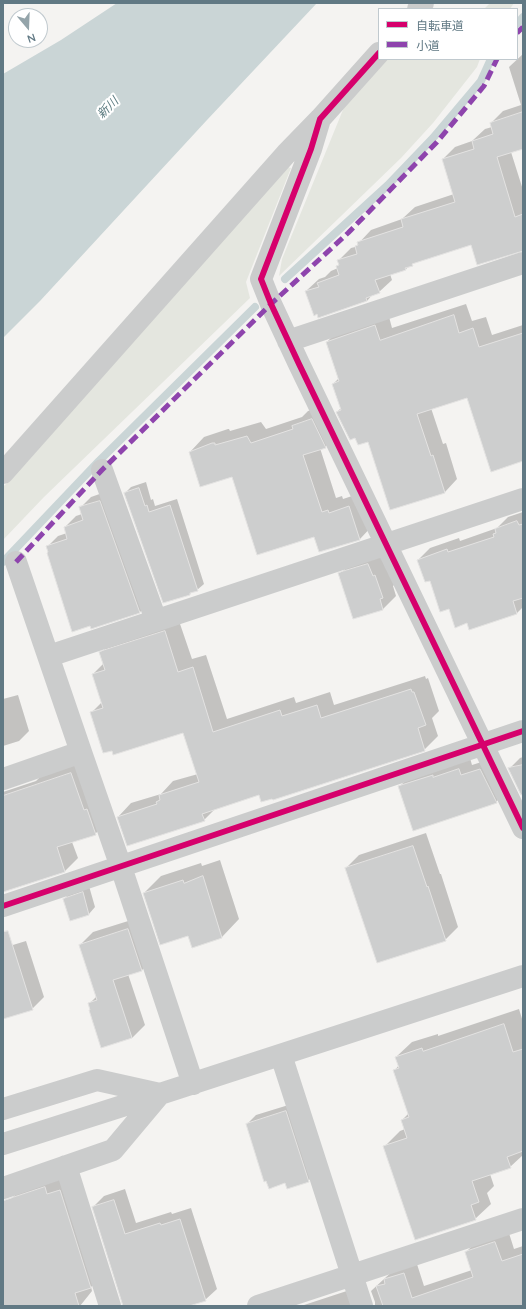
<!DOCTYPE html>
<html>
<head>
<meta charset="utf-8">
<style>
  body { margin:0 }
  #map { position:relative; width:526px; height:1309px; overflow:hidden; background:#f4f3f1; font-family:Quicksand,"Noto Sans JP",sans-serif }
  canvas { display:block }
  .frame { position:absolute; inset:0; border:4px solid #617984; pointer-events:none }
  .legend { position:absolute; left:378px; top:8px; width:140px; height:52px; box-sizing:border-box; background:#fff; border:1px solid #c0c9ce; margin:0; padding:5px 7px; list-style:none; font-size:12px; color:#617984 }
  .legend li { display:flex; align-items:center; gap:8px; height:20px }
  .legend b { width:20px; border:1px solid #c0c9ce }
  .north { position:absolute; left:8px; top:8px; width:40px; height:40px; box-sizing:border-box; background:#fff; border:1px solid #c0c9ce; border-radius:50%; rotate:161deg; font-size:11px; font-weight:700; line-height:16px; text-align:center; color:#617984 }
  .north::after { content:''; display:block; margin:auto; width:14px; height:18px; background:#94a4aa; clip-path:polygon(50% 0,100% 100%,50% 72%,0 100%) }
</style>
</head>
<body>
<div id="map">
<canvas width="526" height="1309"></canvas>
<div class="frame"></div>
<ul class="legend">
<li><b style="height:5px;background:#d6006c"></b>自転車道</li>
<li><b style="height:5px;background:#8e44ad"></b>小道</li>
</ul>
<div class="north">N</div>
</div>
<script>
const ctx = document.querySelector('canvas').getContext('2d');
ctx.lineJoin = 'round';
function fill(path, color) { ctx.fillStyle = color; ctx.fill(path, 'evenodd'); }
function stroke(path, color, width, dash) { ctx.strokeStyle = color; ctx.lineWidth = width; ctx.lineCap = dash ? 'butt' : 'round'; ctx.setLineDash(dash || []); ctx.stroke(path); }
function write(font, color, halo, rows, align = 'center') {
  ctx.font = font + ' Quicksand,"Noto Sans JP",sans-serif'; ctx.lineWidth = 4; ctx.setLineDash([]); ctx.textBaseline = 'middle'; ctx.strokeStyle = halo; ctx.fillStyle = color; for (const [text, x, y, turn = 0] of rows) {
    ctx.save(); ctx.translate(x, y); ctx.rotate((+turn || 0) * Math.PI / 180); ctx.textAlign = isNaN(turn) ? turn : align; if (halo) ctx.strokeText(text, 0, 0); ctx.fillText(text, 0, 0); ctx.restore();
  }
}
fill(new Path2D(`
  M490,3H514L510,9H484Z
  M385,59H480L477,67L433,123L401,158L279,276L282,259L347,100Z
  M284,166L291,168L246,282L250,298L44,497L3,540V487L28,461Z`), '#e4e6df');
fill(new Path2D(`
  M117,3H317L207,120L40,301L3,338V74L61,40Z`), '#cad5d6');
fill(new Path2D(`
  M523,54V148L511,152L523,190V250L471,244L415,262L406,269L390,274L392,280L379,292L373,294L367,301L306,291L319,279L325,277L331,271L338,268L337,266L339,264L338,261L351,248L355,247L371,230L402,219L415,207L454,194L443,159L455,147L472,141L485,129L492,127L491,123L503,111L521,105L509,67Z
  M466,304L472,321L486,317L492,335L523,325V460L468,396L431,408L443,444L446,443L457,479L445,492L391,509L369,441L356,437L337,412L341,408L333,384L339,378L327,342L339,329L388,313L392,328Z
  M327,405L340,432L325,447L320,448L336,498L342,496L343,499L364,492L374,524L360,539L320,551L315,535L233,476L190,452L204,437L228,429H229L230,431L261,422L266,429L302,417L308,411Z
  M146,482L151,500L153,499L155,506L177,499L204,584L197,590L192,592L190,594L125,493L131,487Z
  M111,490L151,601L140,612L49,552L47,547L58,536L67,533L65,527L76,516L82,514L80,508L91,497Z
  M523,512V607L517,613L470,629L468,622L450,608L418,560L430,548L459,538L460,541L497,528L508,517Z
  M381,551L395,584L393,586L396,596L383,609L354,618L340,574L353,561Z
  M178,618L192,659L206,655L227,719L294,697L296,703L330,692L334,705L425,676L426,679L428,678L439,711L432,718L438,736L424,750L260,794L216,808L204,820L118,817L131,803L161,794L173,781L198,774L184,732L91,713L102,702L93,674L104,663L101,653L114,639Z
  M18,695L29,731L19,741L3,746V699Z
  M523,757V793L509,769L520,758Z
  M470,758L472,765L491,759L507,791L496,802L399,787L410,776Z
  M84,761L108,821L95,834L72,842L78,858L65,871L3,891V792L36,781L43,774Z
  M426,833L440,874H441L458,927L445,940L346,868L359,855Z
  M220,860L239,919L222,937L192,947L189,935L144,893L161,876L201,863L202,866Z
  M89,886L95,907L89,914L70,920L64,899L70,893Z
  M141,917L155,957L142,970L128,974L145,1025L132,1038L91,1009L89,1004L97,996L80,945L93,932Z
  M26,941L44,997L32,1009L3,1019V948Z
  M519,1009L523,1022V1155L510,1167L490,1174L494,1186L487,1193L491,1204L475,1219L385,1146L400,1131L405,1129L402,1120L409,1113L395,1070L399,1065L396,1057L412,1042L438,1034V1036Z
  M295,1103L317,1172L308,1181L285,1182L247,1124L256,1115Z
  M59,1174L104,1274L91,1287L92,1291L80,1306H3V1212L11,1199L25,1186Z
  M125,1189L136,1223L171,1212L172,1214L191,1208L217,1289L205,1300L186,1306H124L93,1207L104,1196Z
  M508,1230L514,1249L523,1246V1306H374H375V1302L371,1291L397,1267L416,1261L424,1286L472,1270L466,1252L478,1240Z
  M359,1287L372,1306H301Z`), '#0003');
stroke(new Path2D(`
  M517,24L523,17
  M285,279L388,185L433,138L481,81L491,59
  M3,562L99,461L255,307`), '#cad5d6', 8);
const building = new Path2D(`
  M523,112V149L497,157L515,217L523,214V251L477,265L471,245L412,264L413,266L405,268L406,270L375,280L380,293L366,298L367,301L318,318L317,314L314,316L305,291L319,287L317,283L339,275L336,266L339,265L337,260L357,254L355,246L358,245L357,242L403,227L401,219L455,202L442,159L474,149L472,141L493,134L490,123Z
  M454,315L459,333L473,328L479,347L523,333V461L491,472L467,398L417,414L431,456L433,455L445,493L390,510L368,442L358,445L355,438L350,440L336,412L341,410L332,384L339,381L326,342L375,325L380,340Z
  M312,419L326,448L303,455L322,512L328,510L329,513L349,506L360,540L319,552L314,537L257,555L232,477L200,487L189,452L212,443H215V445L247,436L251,443L293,429L292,426Z
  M139,488L145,506L147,505L149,512L170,505L198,591L190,593V595L163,603L124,493Z
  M100,501L140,613L91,629L90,626L72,632L47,553L48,552L46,546L67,539L64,527L83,520L79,507Z
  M517,521L519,525L523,524V598L513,601L517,614L469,630L467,623L455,628L449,609L440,612L430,581L425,582L417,560L447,549L448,552L494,537L493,534L496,533L495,529Z
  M368,564L373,576L375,575L383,598L380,599L383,610L353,619L338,573Z
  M165,631L178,672L193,667L213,732L280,710L282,716L317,705L321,718L411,689L412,692H414L426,725L418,728L425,751L273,800L272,799L261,802L259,795L202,814L205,821L127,846L117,817L157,804L156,802L160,800L159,795L199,782L183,733L113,755L112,751L103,753L90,712L103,708L92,674L105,670L99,652Z
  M523,765V794L521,795L508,768Z
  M459,769L461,775L480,769L497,803L413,831L398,786L433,775V777Z
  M71,773L84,810L87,809L96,835L57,847L65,872L3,892V796Z
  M413,846L427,887L428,886L446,941L377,963L345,868Z
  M203,876L222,938L192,948L188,936L160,945L143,893L183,880L184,883Z
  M83,892L89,915L70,921L63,899Z
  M128,929L142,971L113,980L132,1038L101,1048L89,1010H90L88,1003L97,1000L79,945Z
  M8,931L33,1010L3,1019V932Z
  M504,1024L513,1052L523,1049V1151L507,1157L511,1168L472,1181L479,1202L471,1205L476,1220L415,1240L383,1146L407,1138L401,1120L409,1117L393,1070L399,1068L395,1057L422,1048L423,1051Z
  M286,1111L309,1182L287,1189L285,1183L269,1189L266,1181L264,1182L246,1124Z
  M45,1187L47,1194L60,1190L91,1288L75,1293L79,1306H3V1201Z
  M114,1200L125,1234L160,1223L161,1225L180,1219L206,1301L189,1306H123L92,1207Z
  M495,1242L502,1261L523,1254V1306H383L376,1286L385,1284L384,1279L404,1273L412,1298L473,1277L465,1252Z`);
fill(building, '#cdcece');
stroke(building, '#e3e2e1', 1);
stroke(new Path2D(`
  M418,9L423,3
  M320,119L311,149L261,279L271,304L299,364L523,828
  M288,341L523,263
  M102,470L156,620
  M3,473L286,154L320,119L379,53
  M49,656L523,499
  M81,752L121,867L193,1084
  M3,779L81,752L16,562
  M3,906L523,731
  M281,1055L362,1306
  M3,1109L97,1080L160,1094L113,1150L3,1188
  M3,1144L160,1094L523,976
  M66,1166L110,1306
  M258,1306L523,1219`), '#cbcccc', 22);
stroke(new Path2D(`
  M517,33L523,27
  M16,562L102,470L271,304L348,233L437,142L484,86L497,59`), '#8e44ad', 5, [10, 5]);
stroke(new Path2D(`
  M379,53L320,119L311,149L261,279L271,304L299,364L523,828
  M3,906L523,731`), '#d6006c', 6);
write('italic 12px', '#5d7c81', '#fff', [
  ["新川",108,108,-45]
]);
</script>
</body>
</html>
